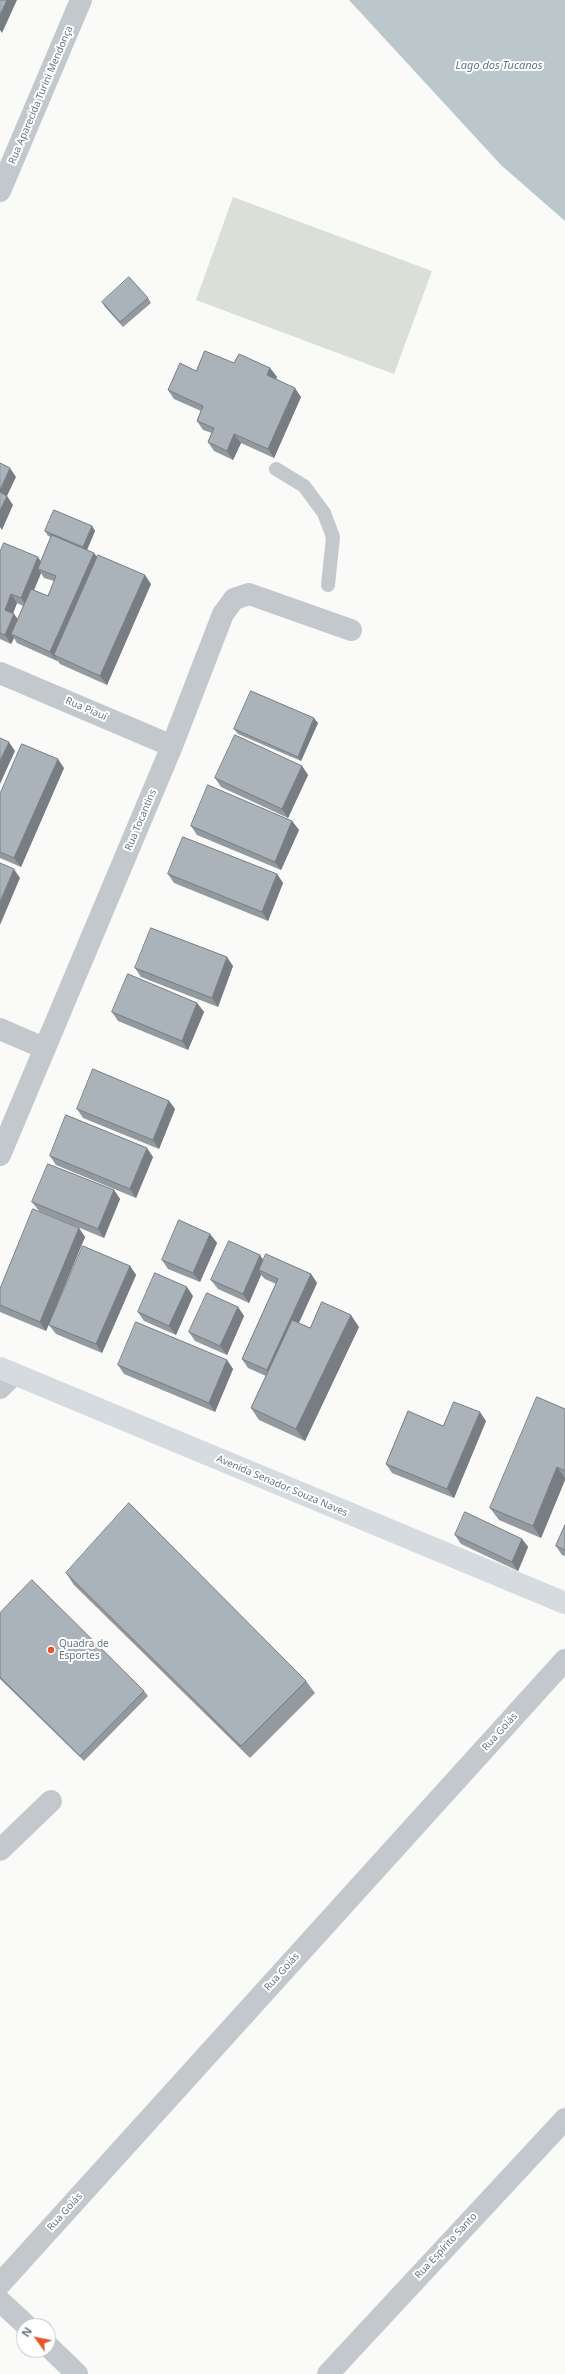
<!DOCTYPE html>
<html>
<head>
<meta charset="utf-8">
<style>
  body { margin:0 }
  #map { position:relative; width:565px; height:2374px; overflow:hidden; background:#fafaf8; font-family:"Noto Sans",sans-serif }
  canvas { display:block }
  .north { position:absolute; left:16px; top:2318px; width:40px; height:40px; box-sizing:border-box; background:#fff; border:1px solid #c1c8cd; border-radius:50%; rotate:303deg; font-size:11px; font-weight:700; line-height:16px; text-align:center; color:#657683 }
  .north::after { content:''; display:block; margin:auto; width:14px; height:18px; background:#e4572e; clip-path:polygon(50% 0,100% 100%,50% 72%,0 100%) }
</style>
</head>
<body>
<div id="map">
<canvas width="565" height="2374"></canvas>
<div class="north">N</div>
</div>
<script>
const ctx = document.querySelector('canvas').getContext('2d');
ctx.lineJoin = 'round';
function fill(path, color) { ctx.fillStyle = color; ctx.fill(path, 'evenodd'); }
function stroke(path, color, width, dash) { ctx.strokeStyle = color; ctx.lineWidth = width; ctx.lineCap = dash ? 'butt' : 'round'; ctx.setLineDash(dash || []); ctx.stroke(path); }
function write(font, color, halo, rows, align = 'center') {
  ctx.font = font + ' "Noto Sans",sans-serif'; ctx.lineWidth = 4; ctx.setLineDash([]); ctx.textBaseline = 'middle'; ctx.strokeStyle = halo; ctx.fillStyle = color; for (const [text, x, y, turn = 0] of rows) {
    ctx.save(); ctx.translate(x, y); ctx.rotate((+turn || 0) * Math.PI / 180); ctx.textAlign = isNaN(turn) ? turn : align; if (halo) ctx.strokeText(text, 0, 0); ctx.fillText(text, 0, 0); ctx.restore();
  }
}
fill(new Path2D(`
  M233,197L432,271L394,374L196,300Z`), '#dadfd7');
fill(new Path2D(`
  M349,0H565V221L501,165Z`), '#bbc7cb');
stroke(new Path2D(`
  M276,469L304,486L324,513L333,537L328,585`), '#c3c8cc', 14);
stroke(new Path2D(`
  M0,191L81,0
  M0,673L172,746
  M0,1029L44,1048
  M0,1155L172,746L223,614L234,599L249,594L351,630
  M0,1388L14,1374
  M0,1850L51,1801
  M0,2284L565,1660
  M0,2301L27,2326
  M48,2346L77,2374
  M328,2374L565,2119`), '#c3c8cc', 22);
stroke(new Path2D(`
  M0,1368L565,1603`), '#d6dbdf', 22);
fill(new Path2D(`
  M148,298L151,303L123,327L105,307L102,302Z
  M234,363L270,368L277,377L276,379L301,397L274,458L241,443L233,460L214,451L208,442L212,433L203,430L197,421L201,411L174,399L168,390L196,371Z
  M92,526L95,531L87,550L97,557L151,584L107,685L60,664L57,660V661L17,643L14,638L11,644L0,639V552L41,561L51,537L48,536L45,531ZM41,573L44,578L54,581L48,596L34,590ZM17,603L23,606L18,619L13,613Z
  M318,723L301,761L238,734L234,729Z
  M302,766L308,775L288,818L221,787L215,778Z
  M64,768L21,867L0,858V794Z
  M292,821L299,830L281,870L197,835L191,826Z
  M168,874H277L283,883L268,921L174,883Z
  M233,966L218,1007L141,977L135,968Z
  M197,1003L204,1012L188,1050L118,1021L112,1012Z
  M169,1101L175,1109L159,1149L83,1118L77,1109Z
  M50,1156L153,1157L136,1198L56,1165Z
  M114,1190L120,1199L104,1238L39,1211L32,1202Z
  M79,1228L85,1237L46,1331L0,1312V1289Z
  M210,1234L217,1243L200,1282L168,1269L162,1260Z
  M264,1260L311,1274L317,1283L299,1323L310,1328L359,1327L305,1441L259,1420L251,1408L266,1376L248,1368L242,1359L276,1284L265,1279L261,1275L249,1303L218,1289L211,1280Z
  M130,1266L136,1275L102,1353L56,1334L49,1325Z
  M193,1296L176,1335L144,1321L138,1312Z
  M238,1307L244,1316L227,1355L195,1341L189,1332Z
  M227,1360L233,1369L215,1412L124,1374L118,1365Z
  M565,1409V1480L541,1538L499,1520L490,1508Z
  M486,1421L454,1498L392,1473L386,1464L443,1426Z
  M565,1525V1556L562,1555L556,1546Z
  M455,1535L522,1539L528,1547L518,1571L461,1544Z
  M66,1573L306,1681L315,1693L250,1758L74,1585Z
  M0,1613L144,1691L148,1696L84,1761L0,1679Z`), '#929a9f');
fill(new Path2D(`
  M7,0H17L2,33L0,30V15Z
  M270,368L277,377L273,384L267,375Z
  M295,388L301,397L274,458L268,449Z
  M234,434L241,443L233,460L227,451Z
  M10,468L16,477L7,496L13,505L2,530L0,527V490Z
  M92,526L95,531L86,552L83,547Z
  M94,553L101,562L54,655L57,660V661L50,652Z
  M38,557L44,566L38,569L41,573L27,607L21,598Z
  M145,575L151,584L107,685L100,676Z
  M11,594L17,603L11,619L5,610Z
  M14,614L20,623L11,634L14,638L11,644L5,635Z
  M314,718L318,723L301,761L298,757Z
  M9,742L15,751L0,784V761Z
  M58,759L64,768L21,867L14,858Z
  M302,766L308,775L288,818L282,809Z
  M292,821L299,830L281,870L275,862Z
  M14,869L20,878L0,925V902Z
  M277,874L283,883L268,921L262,912Z
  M227,957L233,966L218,1007L212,998Z
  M197,1003L204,1012L188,1050L182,1041Z
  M169,1101L175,1109L159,1149L153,1140Z
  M147,1148L153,1157L136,1198L130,1189Z
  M114,1190L120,1199L104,1238L98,1229Z
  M79,1228L85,1237L46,1331L40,1322Z
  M210,1234L217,1243L200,1282L193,1273Z
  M260,1255L266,1264L259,1270L261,1275L249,1303L243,1294Z
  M130,1266L136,1275L102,1353L96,1344Z
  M311,1274L317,1283L273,1379L267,1370Z
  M187,1287L193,1296L176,1335L169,1326Z
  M238,1307L244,1316L227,1355L220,1346Z
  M351,1315L359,1327L305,1441L296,1429Z
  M227,1360L233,1369L215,1412L209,1403Z
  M480,1412L486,1421L454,1498L447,1489Z
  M557,1467L565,1478V1480L541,1538L533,1526Z
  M522,1539L528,1547L518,1571L512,1562Z`), '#777d82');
const building = new Path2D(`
  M0,0H7L0,15Z
  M129,277L148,298L120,322L102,302Z
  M205,351L234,363L239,354L270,368L267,375L295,388L268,449L234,434L227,451L208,442L214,428L197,421L203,406L168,390L180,363L196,371Z
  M0,463L10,468L0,490Z
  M0,492L7,496L0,511Z
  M54,510L92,526L83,547L45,531Z
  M52,535L94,553L50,652L11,634L31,589L48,596L56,576L38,569Z
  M4,543L38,557L21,598L11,594L5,610L14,614L5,635L0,633V552Z
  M98,555L145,575L100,676L54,655Z
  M251,691L314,718L298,757L234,729Z
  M235,735L302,766L282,809L215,778Z
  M0,738L9,742L0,761Z
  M22,744L58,759L14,858L0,852V794Z
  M208,785L292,821L275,862L191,826Z
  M183,837L277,874L262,912L168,874Z
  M0,863L14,869L0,902Z
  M151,928L227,957L212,998L135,968Z
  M128,974L197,1003L182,1041L112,1012Z
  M93,1069L169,1101L153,1140L77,1109Z
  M66,1115L147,1148L130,1189L50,1156Z
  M48,1164L114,1190L98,1229L32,1202Z
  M33,1209L79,1228L40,1322L0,1305V1289Z
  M179,1220L210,1234L193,1273L162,1260Z
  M229,1241L260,1255L243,1294L211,1280Z
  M83,1246L130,1266L96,1344L49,1325Z
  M266,1254L311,1274L267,1370L242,1359L278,1279L259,1270Z
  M155,1273L187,1287L169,1326L138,1312Z
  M207,1293L238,1307L220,1346L189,1332Z
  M322,1302L351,1315L296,1429L251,1408L292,1320L310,1328Z
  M136,1322L227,1360L209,1403L118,1365Z
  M537,1397L565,1409V1471L557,1467L533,1526L490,1508Z
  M454,1402L480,1412L447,1489L386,1464L408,1411L443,1426Z
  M129,1503L306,1681L241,1746L66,1573Z
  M465,1512L522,1539L512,1562L455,1535Z
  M565,1525V1550L556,1546Z
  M32,1580L144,1691L80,1756L0,1677V1613Z`);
fill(building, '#aab3b9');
stroke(building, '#777d82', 1);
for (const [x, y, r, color] of [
  [51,1650,4,"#e4572e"]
]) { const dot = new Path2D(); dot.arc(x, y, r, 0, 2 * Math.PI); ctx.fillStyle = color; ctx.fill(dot); stroke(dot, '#fff', 1.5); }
write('10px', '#657683', '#fff', [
  ["Rua Aparecida Turini Mendonça",41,95,-67],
  ["Rua Piauí",86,709,23],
  ["Rua Tocantins",141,820,-67],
  ["Avenida Senador Souza Naves",282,1486,23],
  ["Rua Goiás",500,1732,-48],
  ["Rua Goiás",282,1972,-48],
  ["Rua Goiás",65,2212,-48],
  ["Rua Espírito Santo",446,2246,-47]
]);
write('10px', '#657683', '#fff', [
  ["Quadra de",59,1644],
  ["Esportes",59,1656]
], 'left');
write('italic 11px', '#60757c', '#fff', [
  ["Lago dos Tucanos",499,66]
]);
</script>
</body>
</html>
